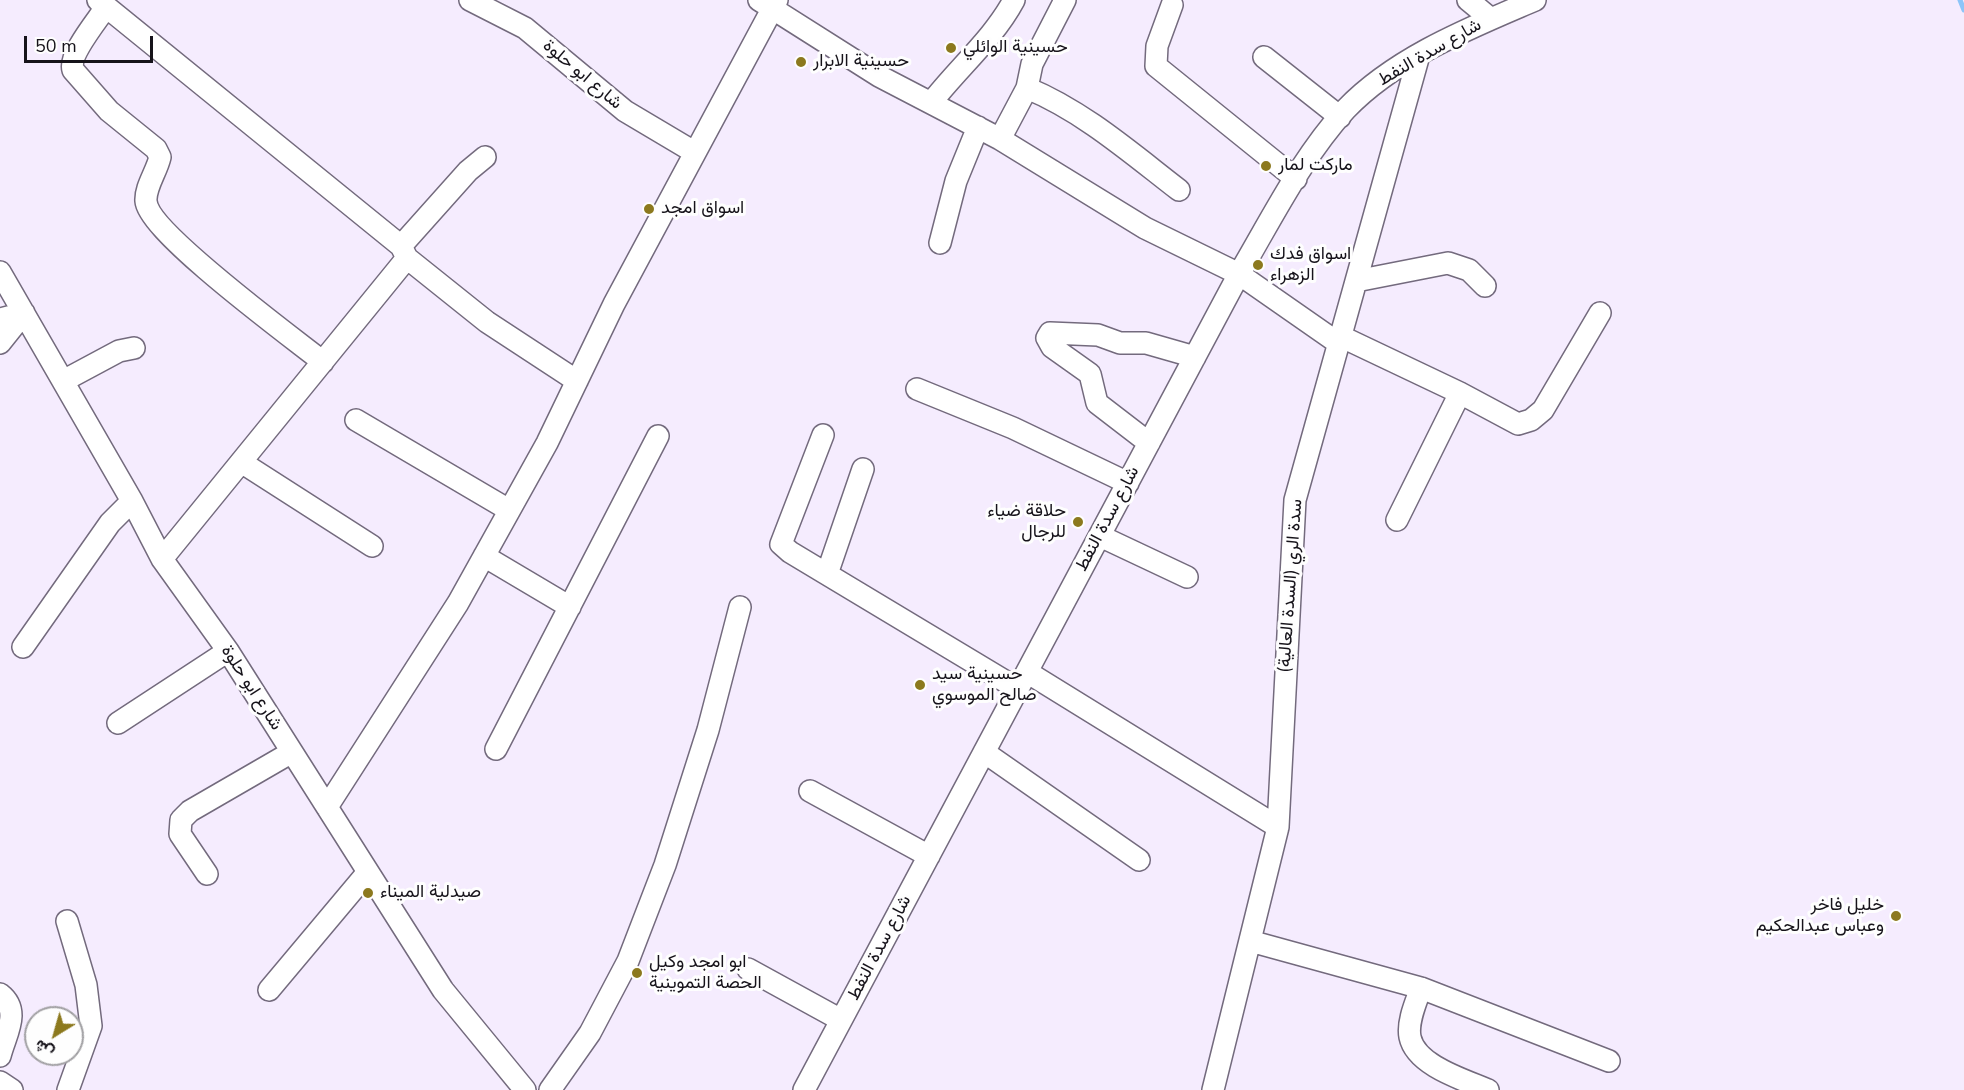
<!DOCTYPE html>
<html>
<head>
<meta charset="utf-8">
<style>
  body { margin:0 }
  #map { position:relative; width:1964px; height:1090px; overflow:hidden; background:#f5ecfe; font-family:"Nunito Sans",Vazirmatn,sans-serif }
  canvas { display:block }
  .north { position:absolute; left:24px; top:1006px; width:60px; height:60px; box-sizing:border-box; background:#fefefe; border:2px solid #a1a0a3; border-radius:50%; rotate:217deg; font-size:16px; font-weight:700; line-height:24px; text-align:center; color:#16131a }
  .north::after { content:''; display:block; margin:auto; width:21px; height:27px; background:#8c791e; clip-path:polygon(50% 0,100% 100%,50% 72%,0 100%) }
  .scale { position:absolute; left:24px; top:36px; width:129px; height:27px; box-sizing:border-box; border:3px solid #16131a; border-top:0; padding-left:8px; font-size:18px; line-height:21px; white-space:nowrap; color:#16131a; -webkit-text-stroke:4px #fefefe; paint-order:stroke }
</style>
</head>
<body>
<div id="map">
<canvas width="1964" height="1090"></canvas>
<div class="north">ش</div>
<div class="scale">50 m</div>
</div>
<script>
const ctx = document.querySelector('canvas').getContext('2d');
ctx.lineJoin = 'round';
function stroke(path, color, width, dash) { ctx.strokeStyle = color; ctx.lineWidth = width; ctx.lineCap = dash ? 'butt' : 'round'; ctx.setLineDash(dash || []); ctx.stroke(path); }
function write(font, color, halo, rows, align = 'center') {
  ctx.font = font + ' "Nunito Sans",Vazirmatn,sans-serif'; ctx.lineWidth = 6; ctx.setLineDash([]); ctx.textBaseline = 'middle'; ctx.strokeStyle = halo; ctx.fillStyle = color; for (const [text, x, y, turn = 0] of rows) {
    ctx.save(); ctx.translate(x, y); ctx.rotate((+turn || 0) * Math.PI / 180); ctx.textAlign = isNaN(turn) ? turn : align; if (halo) ctx.strokeText(text, 0, 0); ctx.fillText(text, 0, 0); ctx.restore();
  }
}
stroke(new Path2D(`
  M1960,0L1964,10`), '#8dc5f9', 5);
const minor = new Path2D(`
  M98,0L401,246L407,258L487,322L577,381
  M470,0L525,28L625,111L694,152
  M759,0L879,76L1000,139L1145,228L1239,274L1338,343
  M1468,0L1491,19
  M1172,5L1157,46L1156,66L1296,179
  M106,7C97,21 68,55 73,70L109,111L156,149L160,157C157,171 145,187 146,201C148,232 293,338 323,362
  M1264,57L1340,117
  M1027,88C1083,111 1131,153 1179,190
  M931,103C958,68 993,39 1014,0
  M1000,139L1027,88L1032,64L1065,0
  M940,243L956,181L978,127
  M401,246L468,171L485,157
  M0,272L132,501L162,559L228,651L443,990L525,1090
  M1356,281L1448,263L1469,270L1485,286
  M0,319L24,313L0,343
  M1340,336L1460,393L1518,424L1531,420L1543,410L1600,313
  M63,381L119,351L134,348
  M917,389L1013,428L1128,483
  M356,420L509,510
  M823,435L781,544L790,552L1018,689
  M1149,443L1097,403L1090,374L1052,347L1047,338L1050,333L1098,335L1120,343H1146L1195,357
  M241,462L372,546
  M1397,520L1460,393
  M1100,536L1187,577
  M484,556L570,607
  M162,559L407,258
  M827,574L863,469
  M23,647L110,523L132,501
  M1027,672L1278,827
  M118,723L228,651
  M496,749L658,436
  M984,752L1139,860
  M810,791L929,856
  M327,807L458,603L547,443L614,304L777,0
  M207,874L180,834L181,820L190,811L292,752
  M67,921L86,985L91,1026L68,1090
  M1250,941L1421,988L1609,1061
  M748,969L841,1020
  M1421,988C1416,1002 1407,1022 1410,1037C1416,1066 1465,1080 1488,1090
  M269,990L368,872
  M0,994C22,1011 5,1035 0,1056
  M0,1082L12,1090
  M550,1090L590,1033L628,961L665,865L708,730L740,607
  M804,1090L1239,274C1272,218 1302,157 1346,109C1396,57 1470,28 1535,0
  M1213,1090L1278,827L1295,500L1419,55`);
stroke(minor, '#736a7d', 24);
stroke(minor, '#fff', 21);
for (const [x, y, r, color] of [
  [951,48,6,"#8c791e"],
  [801,62,6,"#8c791e"],
  [1266,166,6,"#8c791e"],
  [649,209,6,"#8c791e"],
  [1258,265,6,"#8c791e"],
  [1078,522,6,"#8c791e"],
  [920,685,6,"#8c791e"],
  [368,893,6,"#8c791e"],
  [1896,916,6,"#8c791e"],
  [637,973,6,"#8c791e"]
]) { const dot = new Path2D(); dot.arc(x, y, r, 0, 2 * Math.PI); ctx.fillStyle = color; ctx.fill(dot); stroke(dot, '#fefefe', 2); }
write('18px', '#16131a', '#fefefe', [
  ["حسينية الوائلي",963,48],
  ["حسينية الابرار",813,62],
  ["ماركت لمار",1278,166],
  ["اسواق امجد",661,209],
  ["اسواق فدك",1270,255],
  ["الزهراء",1270,276],
  ["حلاقة ضياء",1066,512,"right"],
  ["للرجال",1066,533,"right"],
  ["حسينية سيد",932,675],
  ["صالح الموسوي",932,696],
  ["صيدلية الميناء",380,893],
  ["خليل فاخر",1884,906,"right"],
  ["وعباس عبدالحكيم",1884,927,"right"],
  ["ابو امجد وكيل",649,963],
  ["الحصة التموينية",649,984]
], 'left');
write('18px', '#16131a', '#fefefe', [
  ["شارع سدة النفط",1430,53,-30],
  ["شارع ابو حلوة",582,75,40],
  ["شارع سدة النفط",1108,519,-62],
  ["سدة الري (السدة العالية)",1291,586,-86],
  ["شارع ابو حلوة",251,688,57],
  ["شارع سدة النفط",880,948,-62]
]);
</script>
</body>
</html>
